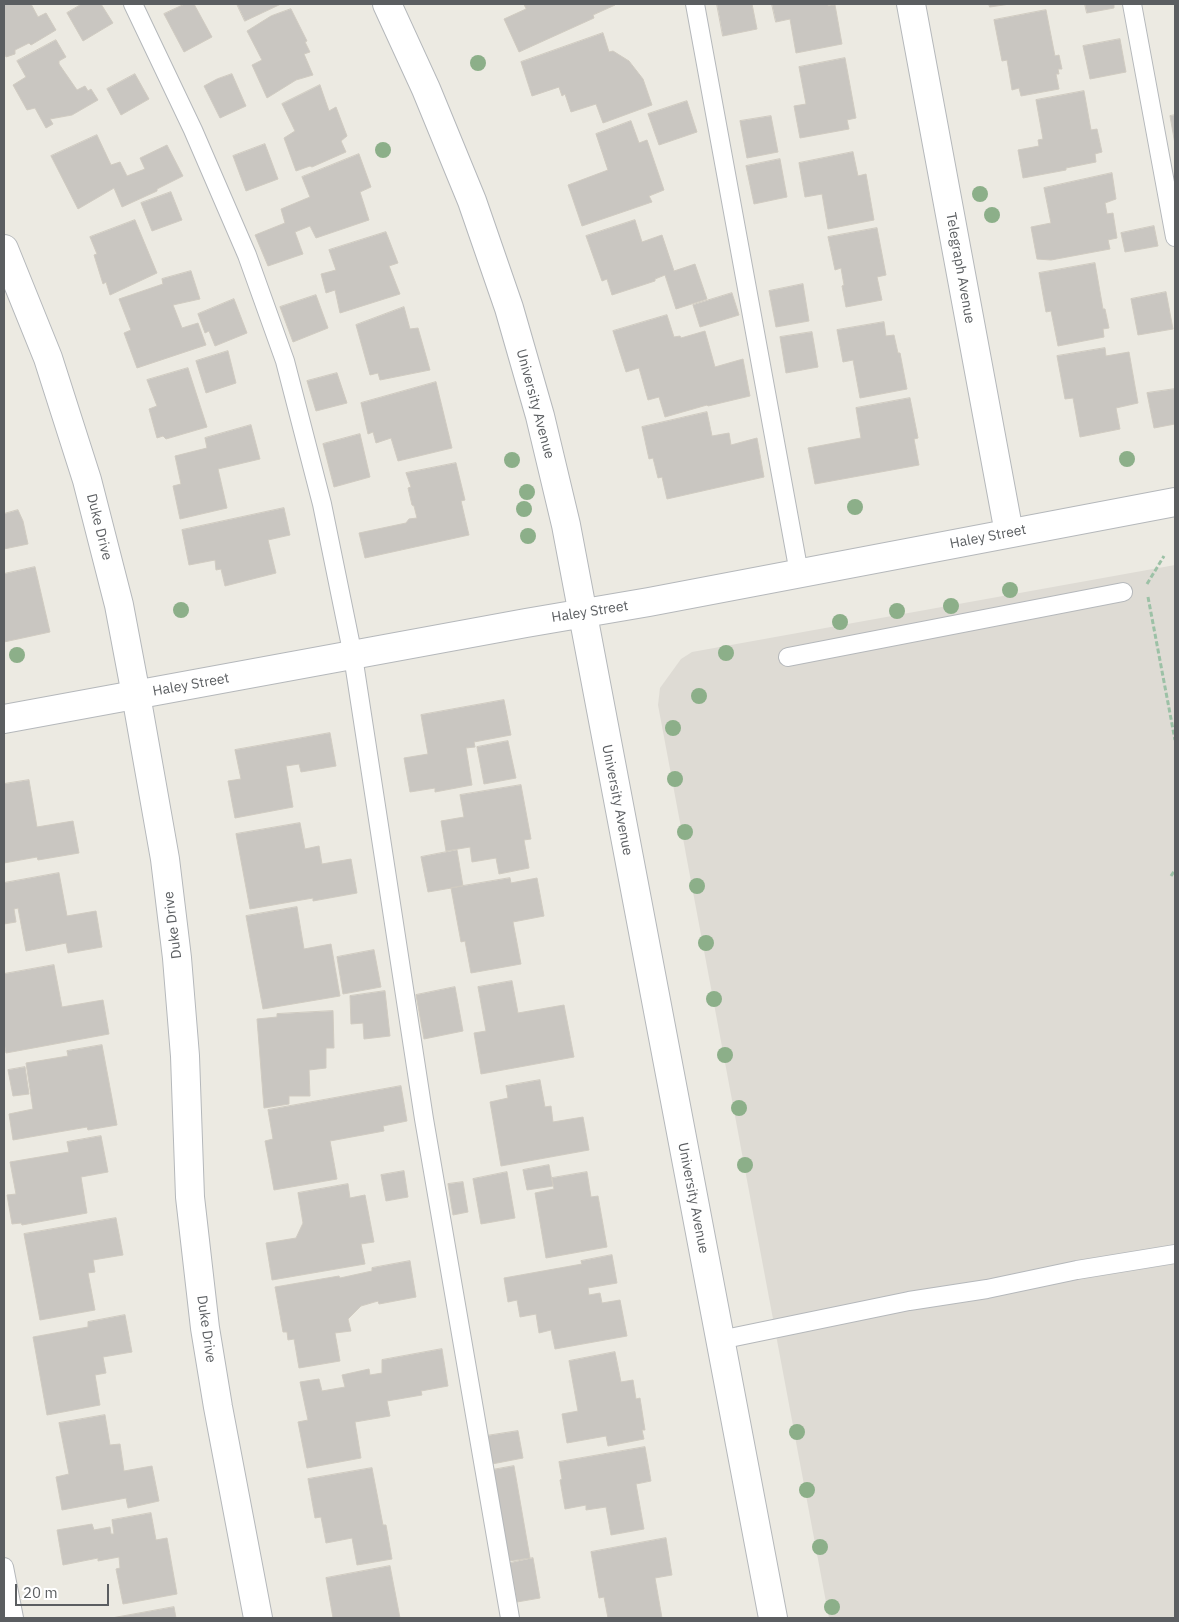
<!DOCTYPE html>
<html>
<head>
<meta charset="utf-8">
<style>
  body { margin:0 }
  #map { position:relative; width:1179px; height:1622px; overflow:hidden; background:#eceae2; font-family:"IBM Plex Sans",sans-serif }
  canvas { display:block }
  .frame { position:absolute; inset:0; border:5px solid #5b5e61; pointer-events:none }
  .scale { position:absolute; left:15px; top:1584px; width:94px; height:22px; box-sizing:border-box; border:2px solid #5b5e61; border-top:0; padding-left:6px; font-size:15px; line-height:18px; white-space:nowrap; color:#5b5e61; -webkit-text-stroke:4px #fff; paint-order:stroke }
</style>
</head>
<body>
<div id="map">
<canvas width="1179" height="1622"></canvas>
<div class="frame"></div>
<div class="scale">20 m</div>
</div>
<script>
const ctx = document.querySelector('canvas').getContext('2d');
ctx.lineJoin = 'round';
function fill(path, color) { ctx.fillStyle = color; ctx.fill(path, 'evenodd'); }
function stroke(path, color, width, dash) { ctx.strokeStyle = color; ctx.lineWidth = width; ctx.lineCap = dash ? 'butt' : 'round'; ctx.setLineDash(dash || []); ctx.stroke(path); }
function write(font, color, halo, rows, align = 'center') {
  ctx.font = font + ' "IBM Plex Sans",sans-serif'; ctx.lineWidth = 5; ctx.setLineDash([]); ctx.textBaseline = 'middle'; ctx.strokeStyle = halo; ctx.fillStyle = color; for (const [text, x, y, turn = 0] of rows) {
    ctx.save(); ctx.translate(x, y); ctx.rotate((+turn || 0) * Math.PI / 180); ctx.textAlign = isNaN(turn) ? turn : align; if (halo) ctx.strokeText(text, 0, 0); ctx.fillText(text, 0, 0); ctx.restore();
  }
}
fill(new Path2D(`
  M1175,565V1618H829L658,705L660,688L681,659L692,652Z`), '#dedbd4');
const building = new Path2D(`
  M4,4H31L38,17L46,13L56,30L31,45L29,43L15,50V54L6,57L4,53Z
  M82,4H101L113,23L83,41L67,13Z
  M185,4H194L212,37L184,52L164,14Z
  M237,4H281L245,21Z
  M524,4H614L615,5L593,15L594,18L519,52L504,19L526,9Z
  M717,4H752L757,29L723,36Z
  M772,4H828V6L835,5L842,44L796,53L790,19L776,22Z
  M989,4H1010L990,7Z
  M1085,4H1114V8L1087,13Z
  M291,9L307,41L305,42L310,52L304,54L313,75L296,80L267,98L252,65L262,60L247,31L271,16Z
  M1046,10L1055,56L1059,55L1062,69H1058L1059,74H1056L1059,89L1021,96L1019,88L1012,90L1007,60L1002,61L994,20Z
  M603,33L609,52L613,51L629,61L643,79L652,105L603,123L596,104L571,112L565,94L562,96L559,87L532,96L521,62Z
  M1120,39L1126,72L1090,79L1083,46Z
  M56,40L66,57L59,61V64L77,90L85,86L88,91L91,89L98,100L72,115L50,119L53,124L46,128L35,108L27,110L13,85L26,77L17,61Z
  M845,58L856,118L847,120L849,129L800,138L794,106L806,104L799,67Z
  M135,74L149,99L121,115L107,89Z
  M232,74L246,106L220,118L204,86L217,79Z
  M320,85L329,111L336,107L347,136L341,141L346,152L312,167L310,166L296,171L284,138L295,131L282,104Z
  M1084,91L1091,130L1097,129L1102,152L1095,154L1096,162L1066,168V170L1023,178L1018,150L1039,146L1038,140L1043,139L1036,100Z
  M687,101L697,132L659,145L648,114Z
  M1175,115V144L1170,116Z
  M771,116L778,152L747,158L740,121Z
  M631,121L639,143L647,140L664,190L649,196L652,202L582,226L568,185L608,170L596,134Z
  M97,135L111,165L120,162L127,176L145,169L140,158L167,145L183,176L157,189V191L122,207L114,188L78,209L51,156Z
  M265,144L278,179L246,191L233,156Z
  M853,152L858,176L866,174L874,220L828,229L822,194L805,197L799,163Z
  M359,154L371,187L360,192L369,220L316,238L310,226L295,232L303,254L268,266L255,235L285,223L281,209L310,197L302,177Z
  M780,159L787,197L754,204L746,166Z
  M1112,173L1116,199L1105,203L1107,214L1113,213L1117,238L1108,240L1110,249L1051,260L1037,259L1031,227L1051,223L1044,188Z
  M171,192L182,220L152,231L141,203Z
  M135,220L157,273L110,295L106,282L103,284L94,255L97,254L90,237Z
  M635,220L642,242L662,235L674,271L695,264L707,299L676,309L665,275L655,279V281L612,295L607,279L602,281L586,236Z
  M1154,226L1158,246L1125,252L1121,233Z
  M877,228L886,275L877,277L882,300L846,307L842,286L844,285L841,268L835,270L828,237Z
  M386,232L398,263L389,266L400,294L340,313L335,290L326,293L321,274L336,270L329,250Z
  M1095,263L1103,309H1105L1109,328L1103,329L1104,337L1058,346L1051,311L1046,312L1039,273Z
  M191,271L200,299L173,305L182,328L198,323L206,345L137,368L124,333L131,330L119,299L163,284L162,279Z
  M803,284L809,321L776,327L769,291Z
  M1166,292L1173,329L1138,335L1131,299Z
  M732,293L739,315L700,327L693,305Z
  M316,295L328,328L293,342L280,307Z
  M234,299L247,333L215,346L209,331L205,333L198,314Z
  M404,307L410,329L418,328L430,370L380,380L378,373L370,375L356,325Z
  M667,315L674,337L680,336L681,338L705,331L715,367L743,359L750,396L708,406L707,405L665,417L659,397L648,400L639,368L626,372L613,331Z
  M884,322L886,336L894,335L898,353H900L907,389L860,398L853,360L843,362L837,330Z
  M812,332L818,367L786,373L780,337Z
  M1105,348L1106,356L1129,352L1138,403L1116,408L1120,429L1080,437L1073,398L1065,399L1057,356Z
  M228,351L236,383L206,393L196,361Z
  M188,368L207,427L166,439L163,436L157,438L149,409L157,406L147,380Z
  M337,373L347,403L316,411L307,381Z
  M436,382L452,448L398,461L391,438L376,443L373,432L368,434L361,403Z
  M1175,389V424L1154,428L1147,393Z
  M910,398L918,438L914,439L919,465L815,484L808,448L861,438L856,408Z
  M707,412L712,436L729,433L731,445L757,438L764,477L667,499L662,477L658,478L653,458L649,459L642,427Z
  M251,425L260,459L218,469L227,508L180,519L173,486L181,484L175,456L207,448L205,438Z
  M360,434L370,477L334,487L323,444Z
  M456,463L465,500L461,501L469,535L365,558L359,533L406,523L409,519L417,518L414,506L412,505L408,488L411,487L406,473Z
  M284,508L290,535L268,540L276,573L225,586L221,569L216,570L215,560L189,565L182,530Z
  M18,510L23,521L28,544L4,549V514Z
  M35,567L50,632L4,642V574Z
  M504,700L511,735L474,742L475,747L466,748L472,785L435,792V788L410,792L404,758L428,754L421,715Z
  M330,733L336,766L301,772L299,764L286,766L293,807L235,818L228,781L241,779L235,750Z
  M508,741L516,778L484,784L477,747Z
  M29,780L37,827L73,821L79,853L38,860L37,857L4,863V784Z
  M521,785L531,839L524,840L529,868L499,874L496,858L472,862L470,847L446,851L441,821L464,817L460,795Z
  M300,823L305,849L319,846L322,864L351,859L357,893L313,901V898L250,909L236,834Z
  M457,850L463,886L428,892L421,857Z
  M59,873L67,916L96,911L102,947L68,953L66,943L26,951L18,908L14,909L16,922L4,924V883Z
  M510,878L511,883L537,878L544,916L513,922L521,964L471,973L465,941L461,942L451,888Z
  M297,907L304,949L331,944L340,996L263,1009L246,916Z
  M374,950L381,987L343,994L337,957Z
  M54,965L62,1007L103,1000L109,1034L6,1053L4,1042V974Z
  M512,981L518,1013L564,1005L574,1057L481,1074L474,1033L486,1031L478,987Z
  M455,987L463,1031L424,1039L416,995Z
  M385,991L390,1036L364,1039L363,1023L351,1024L350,996Z
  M333,1011L334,1048H326V1068L309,1070L310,1096H289V1104L264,1108L257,1019L277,1017V1014Z
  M102,1045L117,1125L88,1130L87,1127L13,1140L9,1114L33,1109L26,1063L68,1056L67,1051Z
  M25,1067L29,1094L13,1096L8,1070Z
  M540,1080L545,1107L551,1106L553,1122L583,1117L589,1150L501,1166L490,1102L508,1098L506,1086Z
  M401,1086L407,1121L383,1126L384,1131L330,1141L337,1179L274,1190L265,1141L273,1139L268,1110Z
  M101,1136L108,1172L81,1177L87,1213L22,1225L21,1223L12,1224L7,1195L16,1194L10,1162L69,1152L67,1142Z
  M549,1165L553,1186L527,1190L523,1170Z
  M404,1171L408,1197L386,1201L381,1175Z
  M507,1172L515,1218L481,1224L473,1179Z
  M587,1172L591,1197L598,1196L607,1247L546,1258L535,1193L554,1189L552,1178Z
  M463,1182L468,1212L453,1215L448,1184Z
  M348,1184L350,1198L365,1195L374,1242L361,1244L365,1264L272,1280L266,1243L296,1238L303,1223L298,1193Z
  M116,1218L123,1255L93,1260L95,1272L88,1273L95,1310L40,1320L24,1234Z
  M612,1255L617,1283L588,1288L589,1295L600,1293L602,1303L620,1300L627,1336L555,1349L551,1330L539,1333L536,1314L520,1317L517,1300L508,1302L504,1278L582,1264L581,1261Z
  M410,1261L416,1297L379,1304L378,1301L361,1306L348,1319L351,1331L335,1333L340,1361L299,1368L294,1339L288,1340L287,1332H283L275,1287L339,1276L340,1278L372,1271V1268Z
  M125,1315L132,1352L103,1357L106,1373L95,1375L100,1405L47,1415L33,1337L88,1327V1322Z
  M442,1349L448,1386L421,1391L422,1395L387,1401L390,1416L355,1422L361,1458L307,1468L298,1422L308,1420L300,1382L319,1379L322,1391L345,1387L342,1375L369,1369L370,1375L382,1373V1360Z
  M615,1352L621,1382L633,1380L636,1399L640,1398L645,1430H642L644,1439L608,1446L606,1436L567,1443L562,1414L578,1411L569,1361Z
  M105,1415L110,1445L120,1444L124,1471L152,1466L159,1501L128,1508L126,1498L62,1510L56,1477L69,1474L59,1423Z
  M518,1431L523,1458L492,1464L486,1436Z
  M645,1447L651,1481L636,1484L644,1529L611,1535L606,1507L586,1510V1505L565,1509L560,1480L562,1479L559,1462Z
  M514,1466L530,1558L509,1561L492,1470Z
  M372,1468L383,1525H386L392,1559L357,1565L352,1538L326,1543L321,1517L315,1518L308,1479Z
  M151,1513L156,1540L167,1538L177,1594L123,1604L116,1569L120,1568L119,1557L98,1561V1558L63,1565L57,1530L92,1524L94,1530L110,1527L111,1534H114L112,1520Z
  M666,1538L672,1575L655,1578L662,1618H608L604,1597L599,1598L591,1552Z
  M533,1558L540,1598L517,1602L510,1563Z
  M390,1566L400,1618H333L326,1578Z
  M174,1607L176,1618H112Z`);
fill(building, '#c9c6c1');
stroke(building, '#d0cbc1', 1);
const service = new Path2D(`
  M133,4L193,130L247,255L285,361L322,504L353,656L424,1119L510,1618
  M695,4L799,573
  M1132,4L1175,237
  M788,657L1123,592
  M720,1340L909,1301L987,1289L1077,1270L1175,1254
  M4,1567L14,1618`);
const minor = new Path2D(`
  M911,4L1009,533
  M4,249L48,358L87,480L119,605L136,695L165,859L177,958L185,1056L190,1197L205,1328L218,1407L258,1618`);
const tertiary = new Path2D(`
  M387,4L426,89L472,201L509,308L540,416L566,525L773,1618
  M4,719L526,623L649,602L1175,502`);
stroke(service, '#b5b8bb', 20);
stroke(minor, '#b5b8bb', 30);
stroke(tertiary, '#b5b8bb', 30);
stroke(new Path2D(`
  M1147,584L1164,556
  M1148,597L1175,740
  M1171,876L1175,870`), '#9cc1a6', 3, [5, 2.5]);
stroke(service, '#fff', 18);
stroke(minor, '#fff', 28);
stroke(tertiary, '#fff', 28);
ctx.fillStyle = '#8caf89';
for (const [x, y] of [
  [478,63],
  [383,150],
  [980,194],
  [992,215],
  [1127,459],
  [512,460],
  [527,492],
  [855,507],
  [524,509],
  [528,536],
  [1010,590],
  [951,606],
  [181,610],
  [897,611],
  [840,622],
  [726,653],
  [17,655],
  [699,696],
  [673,728],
  [675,779],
  [685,832],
  [697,886],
  [706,943],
  [714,999],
  [725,1055],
  [739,1108],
  [745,1165],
  [797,1432],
  [807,1490],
  [820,1547],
  [832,1607]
]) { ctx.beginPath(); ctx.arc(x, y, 8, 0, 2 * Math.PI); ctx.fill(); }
write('14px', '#5b5e61', '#fff', [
  ["Telegraph Avenue",960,268,80],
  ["University Avenue",535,404,75],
  ["Duke Drive",99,527,76],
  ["Haley Street",988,537,-11],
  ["Haley Street",590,612,-9],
  ["Haley Street",191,685,-10],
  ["University Avenue",617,800,79],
  ["Duke Drive",173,925,-97],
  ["University Avenue",693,1198,79],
  ["Duke Drive",206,1329,82]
]);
</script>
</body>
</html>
